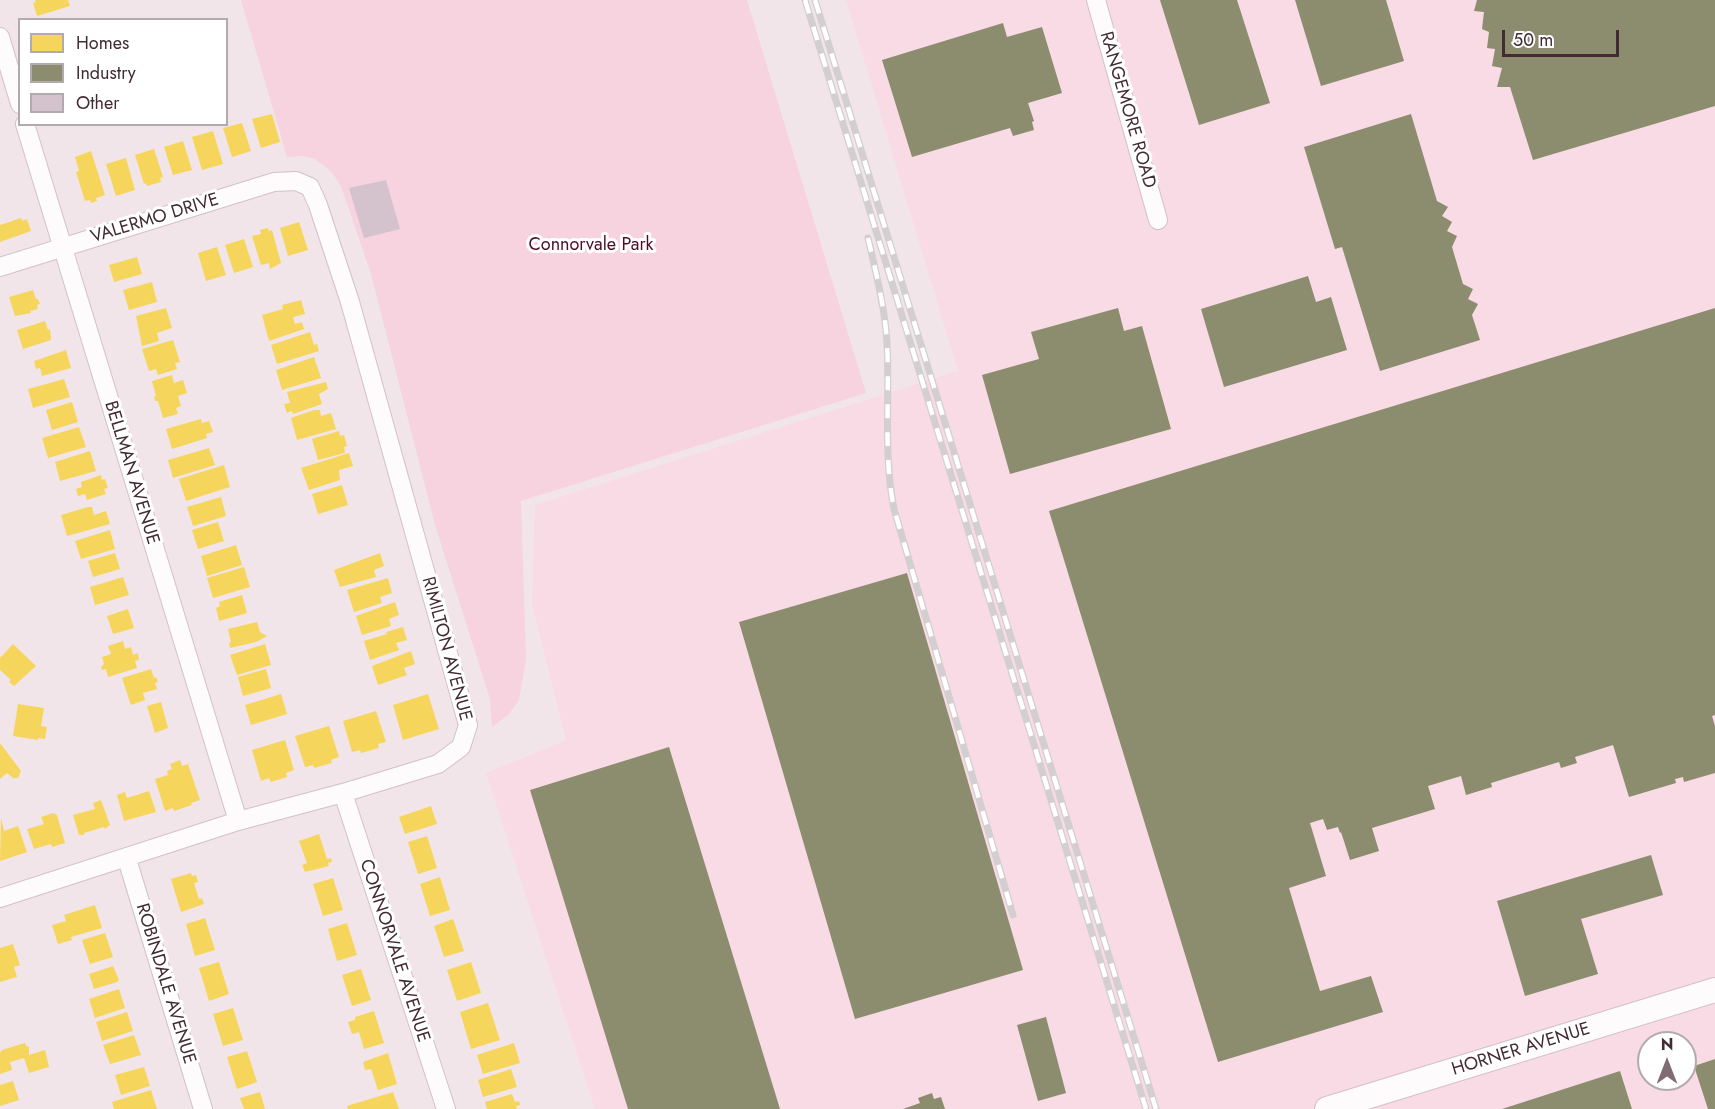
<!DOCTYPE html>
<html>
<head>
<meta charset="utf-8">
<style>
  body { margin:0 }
  #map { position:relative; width:1715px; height:1109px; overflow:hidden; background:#f2e5e9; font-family:Jost,sans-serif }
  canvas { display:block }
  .legend { position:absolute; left:18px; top:18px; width:210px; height:108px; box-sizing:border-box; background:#fff; border:2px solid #b3aaad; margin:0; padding:8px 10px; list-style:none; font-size:18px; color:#422b32 }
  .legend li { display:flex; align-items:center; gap:12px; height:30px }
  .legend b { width:30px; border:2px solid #b3aaad }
  .north { position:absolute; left:1637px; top:1031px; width:60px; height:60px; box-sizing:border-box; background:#fff; border:2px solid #b3aaad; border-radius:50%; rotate:0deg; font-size:16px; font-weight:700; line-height:24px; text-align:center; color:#422b32 }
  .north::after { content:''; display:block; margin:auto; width:21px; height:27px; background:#806c72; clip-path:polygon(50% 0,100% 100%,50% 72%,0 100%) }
  .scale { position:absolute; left:1502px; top:30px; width:117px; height:27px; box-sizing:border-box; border:3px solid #422b32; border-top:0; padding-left:8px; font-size:18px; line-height:21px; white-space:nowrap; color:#422b32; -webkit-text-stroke:4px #fff; paint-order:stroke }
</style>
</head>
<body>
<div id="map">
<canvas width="1715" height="1109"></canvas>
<ul class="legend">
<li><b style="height:16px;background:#f6d55c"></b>Homes</li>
<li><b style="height:16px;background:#8c8c6e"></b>Industry</li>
<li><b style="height:16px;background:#d4c2cc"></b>Other</li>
</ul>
<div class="north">N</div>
<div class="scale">50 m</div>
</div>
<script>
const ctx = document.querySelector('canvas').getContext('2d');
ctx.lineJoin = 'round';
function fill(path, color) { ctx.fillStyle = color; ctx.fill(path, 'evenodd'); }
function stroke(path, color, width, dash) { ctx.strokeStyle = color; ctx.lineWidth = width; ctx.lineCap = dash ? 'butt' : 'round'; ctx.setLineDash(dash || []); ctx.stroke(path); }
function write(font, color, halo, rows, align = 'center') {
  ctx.font = font + ' Jost,sans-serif'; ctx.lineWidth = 6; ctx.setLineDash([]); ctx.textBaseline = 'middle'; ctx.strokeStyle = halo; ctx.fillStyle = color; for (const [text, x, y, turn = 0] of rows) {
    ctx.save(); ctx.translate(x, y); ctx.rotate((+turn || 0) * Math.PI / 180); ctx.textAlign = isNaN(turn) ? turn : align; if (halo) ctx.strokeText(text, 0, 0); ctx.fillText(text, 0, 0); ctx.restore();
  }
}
fill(new Path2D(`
  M846,0H1715V1109H595L486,773L566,740L532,604L535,505L958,371ZM1649,1043H1685V1079H1649Z`), '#f8dbe4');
fill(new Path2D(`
  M241,0H747L866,393L521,501L526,659L519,700L509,714L492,727L490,699L435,525L371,274L341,186L331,171L315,159L303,156L287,157Z`), '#f6d3de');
fill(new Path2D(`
  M35,0H68L70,6L37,16L33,3L36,2Z
  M272,114L280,142L261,148L252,119Z
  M242,123L251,151L232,157L223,128Z
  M213,131L223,164L202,170L192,137Z
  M183,141L192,170L173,175L164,147Z
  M154,149L163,177L160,178L161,182L147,186L146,183L144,184L135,155Z
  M91,151L105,195L96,198L97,201L91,203L90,200L85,201L76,172L79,171L75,157Z
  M126,158L135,190L116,196L106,164Z
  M21,218L22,221L27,219L31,231L0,242V225Z
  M299,222L308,250L288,256L280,228Z
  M268,228L269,231L272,230L281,263L270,269L269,263L261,265L252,236L261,234L260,230Z
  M244,239L253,267L234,273L225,245Z
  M217,247L226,275L206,281L198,253Z
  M137,257L142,274L114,282L109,265Z
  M152,282L157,302L129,310L123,290Z
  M33,290L36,299H38L40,304L37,305L38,309L30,311L31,313L15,316L9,297Z
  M301,300L305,314L293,317L295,324L302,322L304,329L269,341L262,315L283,309L282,305Z
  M166,308L172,328L157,333L159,341L142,346L136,316Z
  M45,321L48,330L50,329L51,340L23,349L17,330Z
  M310,332L314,345L317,344L319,351L277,364L271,345Z
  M173,340L180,362L175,363L177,369L158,375L156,369L149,371L142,349Z
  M66,350L71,368L42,376L40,368L36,369L34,361Z
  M314,357L321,378L282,390L276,370Z
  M172,375L174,383L183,380L187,393L178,396L181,406L176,408L178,414L163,418L158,401H155L154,397L156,396L152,381Z
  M64,379L70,397L33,408L28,389Z
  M326,382L328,389L319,394L322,404L293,414L292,411L287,413L284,404L290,403L287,392Z
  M72,402L78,422L52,430L46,410Z
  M314,410H320L321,416L331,413L336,429L297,440L291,418Z
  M201,419L202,423L209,421L213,432L206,434L207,438L172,449L166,429Z
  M79,427L86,447L48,458L42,438Z
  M339,431L340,436L344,435L347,446L344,447L345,453L318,460L312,439Z
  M209,448L215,465L173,478L168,460Z
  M90,451L96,471L60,481L55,462Z
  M349,453L353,466L339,470L340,480L309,490L301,468Z
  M224,465L230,487L186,501L179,479Z
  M101,475L102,480L105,479L108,488L104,489L106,494L87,500L85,494L78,496L76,489L82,487L81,482Z
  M342,485L348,505L318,514L312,494Z
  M221,497L226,516L193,526L187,507Z
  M88,507H92L94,515L106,511L110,524L67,536L61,515Z
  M218,522L224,541L198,549L192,530Z
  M110,530L115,549L81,559L75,541Z
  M236,545L242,565L207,576L201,556Z
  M115,553L120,569L93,577L88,561Z
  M380,553L384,566L374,570L376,577L340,587L334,570Z
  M244,567L250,587L213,598L207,578Z
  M123,577L129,595L95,605L90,587Z
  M388,578L392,593L380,597L382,603L354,612L347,590Z
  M242,595L247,613L219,621L216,608L220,606L219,602Z
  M395,602L399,615L389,619L391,626L362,635L356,616Z
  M128,609L134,628L113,634L107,616Z
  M257,622L260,632L267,636L256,642L230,648L229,643L231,642L228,629Z
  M403,627L407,640L396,643L399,650L370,660L364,641L387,634L386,632Z
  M123,641L125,649L131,647L133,655L138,653L139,660L135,661L137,668L108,677L106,669L102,670L101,667L104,664L102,657L111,654L108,646Z
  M13,644L36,666L14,686L9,682L11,680L0,670V658Z
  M265,644L271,665L237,675L230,655Z
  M411,651L415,664L404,668L407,675L378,685L372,666Z
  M151,669L154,678L156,677L158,682L155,683L157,689L143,693L145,700L131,705L122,678Z
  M266,669L271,688L243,696L238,677Z
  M281,694L287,714L251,725L245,705Z
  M428,694L439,729L403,740L393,705Z
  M161,702L168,728L155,733L147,706Z
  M18,704L44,708L41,726L47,727L45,739L38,738V740L13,736Z
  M376,711L386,742L378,744L379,748L361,753L360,750L352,752L343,721Z
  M329,726L339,757L331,760L332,763L314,768L313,765L305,767L295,736Z
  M285,740L294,770L286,773L287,777L271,782L269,778L261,781L252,750Z
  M0,743L21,771L18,778H13L7,773L0,779Z
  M180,760L182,766L188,764L200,800L191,803L192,805L174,811L173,808L165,811L155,779L168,775L167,771L172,769L170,764Z
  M149,791L156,812L124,821L117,795L125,792L127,798Z
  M101,800L110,825L105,829L104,827L84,833V835H79L73,815L95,809L93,803Z
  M431,806L437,824L405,834L399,817Z
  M53,813L57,815L65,843L52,847L51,844L34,849L27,829L44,824L41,817Z
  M1,818L4,831L18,826L27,852L0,861Z
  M319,834L327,859L331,858L332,862L328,863L329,866L305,872L302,865L307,863L299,841Z
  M427,836L437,868L418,874L408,842Z
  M191,873L192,876L196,875L198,882L194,883L199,899L202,898L204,904L181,912L171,879Z
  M440,877L450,910L430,916L420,884Z
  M333,878L343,910L323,916L313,884Z
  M95,905L102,928L71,937L72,940L58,944L52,925L66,921L64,915Z
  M205,918L215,950L195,956L186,924Z
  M453,919L464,951L444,957L434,926Z
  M347,923L357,955L337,961L328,929Z
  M105,933L113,957L90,964L82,940Z
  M13,944L20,965L14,967L17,977L0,982V948Z
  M219,962L229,994L209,1001L199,968Z
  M471,962L481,993L457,1001L447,970Z
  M113,966L119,980L117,982L94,989L89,974Z
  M361,969L371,1000L352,1006L342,975Z
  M119,989L125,1008L95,1018L89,999Z
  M488,1003L500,1040L471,1049L460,1012Z
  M233,1008L243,1040L223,1046L213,1014Z
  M374,1011L384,1043L364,1049L359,1032L352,1034L348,1022L355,1020V1017Z
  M127,1012L133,1031L102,1041L96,1022Z
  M134,1035L141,1055L110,1064L103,1045Z
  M25,1043L27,1047L29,1046V1055L45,1050L49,1067L29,1073L24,1058L10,1062L12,1070L0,1074V1053L2,1050Z
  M514,1043L520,1063L483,1074L477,1055Z
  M247,1051L257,1082L237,1089L227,1057Z
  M388,1053L397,1084L378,1090L371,1069L365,1070L363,1062Z
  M144,1067L150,1086L121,1095L115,1075Z
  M511,1069L517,1087L483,1097L478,1080Z
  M13,1081L19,1100L0,1106V1085Z
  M151,1090L157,1109H114L112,1102Z
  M260,1092L265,1109H244L240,1098Z
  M393,1092L399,1109H348L347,1106Z
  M512,1094L515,1102L519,1101L520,1105L516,1106L517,1109H487L485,1102Z`), '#f6d55c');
fill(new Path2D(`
  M1160,0H1237L1270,103L1199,125Z
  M1295,0H1386L1404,61L1321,86Z
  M1477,0H1715V106L1533,160L1510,87H1497L1502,68L1492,66L1495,49L1487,48L1489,32L1482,29L1484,12L1474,11Z
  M1003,23L1007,37L1042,27L1062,93L1028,103L1034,121L1032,122L1034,130L1013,136L1010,128L912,157L882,60Z
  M1411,114L1437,201L1448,207L1442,216L1452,222L1447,231L1457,236L1452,247L1463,284L1473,289L1468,299L1478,304L1472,315L1480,340L1380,371L1342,247L1335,249L1304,147Z
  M1308,276L1316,302L1331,297L1347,350L1224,387L1201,309Z
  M1118,308L1124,331L1142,326L1171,429L1010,474L982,375L1039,359L1031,332Z
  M1715,308V715L1712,716L1715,726V773L1684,782L1683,777L1675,779L1676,783L1629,797L1613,745L1575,757L1577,763L1561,768L1559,762L1491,783L1492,787L1466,795L1461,776L1428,786L1435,809L1372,828L1379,851L1350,860L1341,832L1340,833L1338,827L1327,830L1323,819L1310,823L1326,876L1289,888L1320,991L1371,976L1383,1012L1218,1062L1049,511Z
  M907,573L1023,970L855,1019L739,622Z
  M669,747L780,1109H628L530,790Z
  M1651,855L1663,895L1581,919L1598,974L1525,996L1497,901Z
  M1046,1017L1066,1093L1038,1101L1017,1025Z
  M1715,1059V1109H1708L1694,1066Z
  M1620,1071L1632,1109H1502Z
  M932,1093L934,1099L941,1097L945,1109H903L920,1103L918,1098Z`), '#8c8c6e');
fill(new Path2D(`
  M386,180L400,229L364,238L349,188Z`), '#d4c2cc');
const minor = new Path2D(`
  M1096,0L1158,220
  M0,37L20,104
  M25,124L238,821
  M0,267L274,182L296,181L310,187L318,205L350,302L468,725L461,747L438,764L343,793L238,821L0,898
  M343,793L446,1109
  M127,859L203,1109`);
const major = new Path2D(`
  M1327,1109L1715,990`);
stroke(minor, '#d2c1c6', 20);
stroke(major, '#d2c1c6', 26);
stroke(minor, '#fdfbfc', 18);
stroke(major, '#fdfbfc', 24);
const rail = new Path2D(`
  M805,0L1146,1109
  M815,0L1156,1109
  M868,238C876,273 885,308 887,343C890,399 883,454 894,509L1013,915`);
stroke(rail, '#d3ced0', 7);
stroke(rail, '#fff', 4.5, [14]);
write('18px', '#422b32', '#fff', [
  ["RANGEMORE ROAD",1127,110,74],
  ["VALERMO DRIVE",155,219,-17],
  ["BELLMAN AVENUE",131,473,73],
  ["RIMILTON AVENUE",446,649,75],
  ["CONNORVALE AVENUE",394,951,72],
  ["ROBINDALE AVENUE",165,984,73],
  ["HORNER AVENUE",1521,1050,-17]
]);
write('18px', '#4d0c28', '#fff', [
  ["Connorvale Park",591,246]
]);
</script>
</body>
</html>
